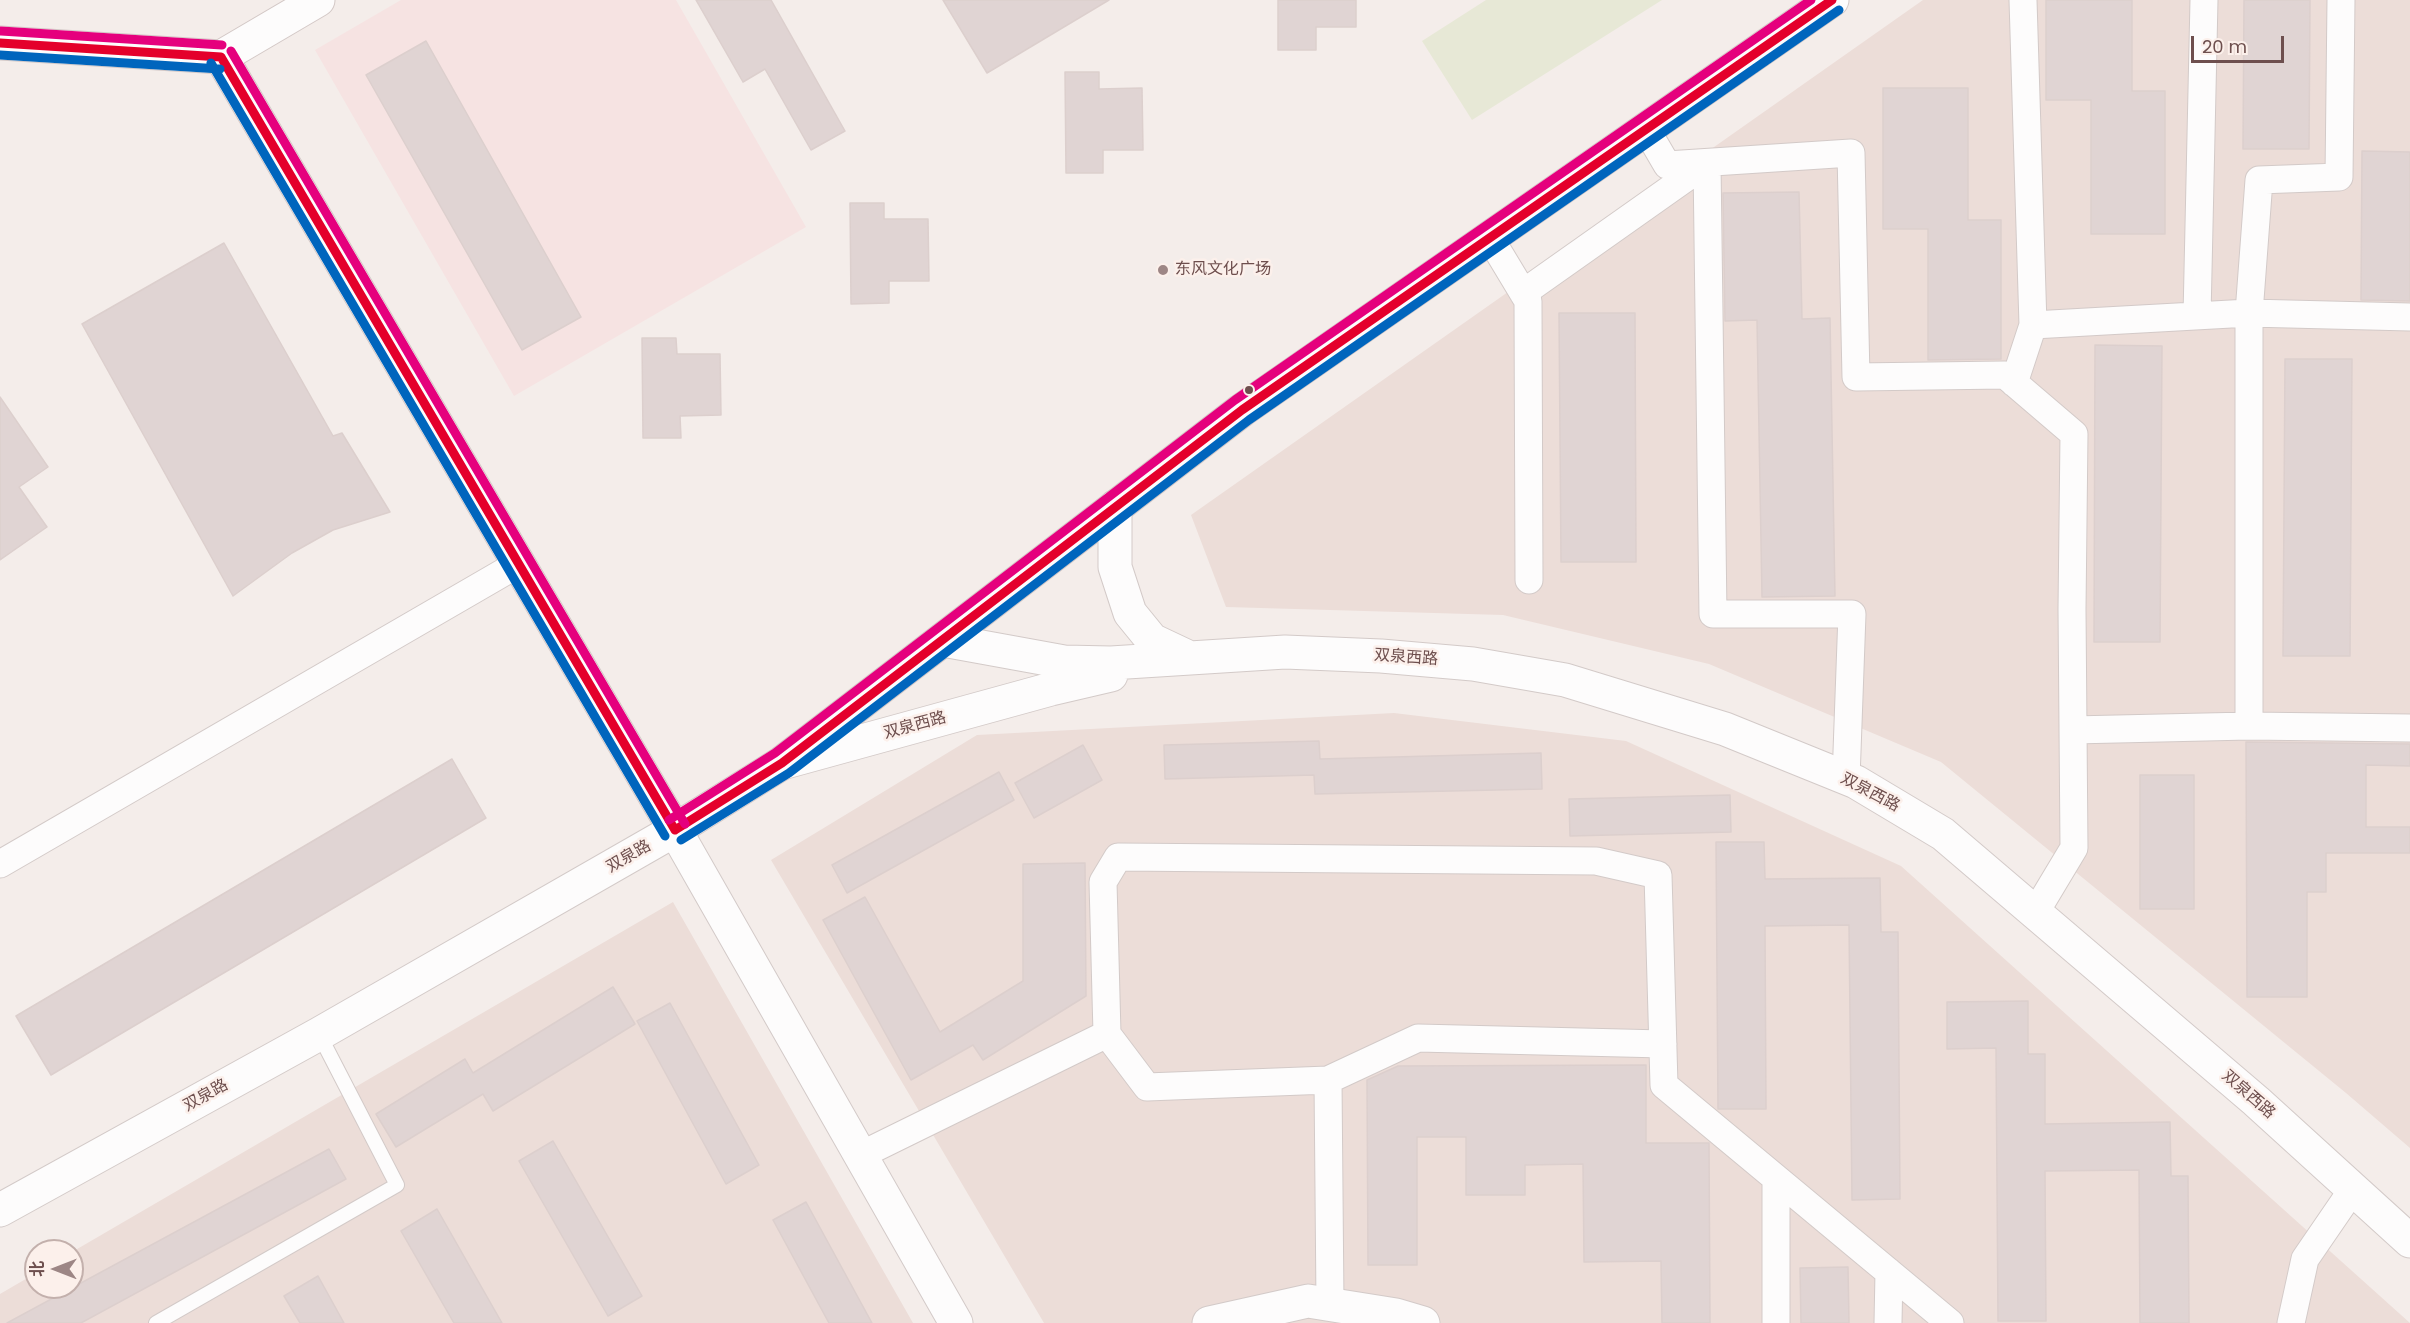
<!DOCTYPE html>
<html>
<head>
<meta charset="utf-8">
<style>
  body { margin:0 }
  #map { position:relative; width:2410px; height:1323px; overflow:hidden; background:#f4edea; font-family:Poppins,"Noto Sans SC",sans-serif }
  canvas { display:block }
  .north { position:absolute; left:24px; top:1239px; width:60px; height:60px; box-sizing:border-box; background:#fcf0eb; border:2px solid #c3b0ac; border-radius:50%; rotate:270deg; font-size:16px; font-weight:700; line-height:24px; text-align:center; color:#6e4f4e }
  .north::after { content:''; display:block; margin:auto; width:21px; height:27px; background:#9d8685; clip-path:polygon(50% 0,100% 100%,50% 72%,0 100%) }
  .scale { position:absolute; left:2191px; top:36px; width:93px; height:27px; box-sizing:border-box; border:3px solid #6e4f4e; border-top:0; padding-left:8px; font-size:18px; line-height:21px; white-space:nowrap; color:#6e4f4e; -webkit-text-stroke:4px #fcf0eb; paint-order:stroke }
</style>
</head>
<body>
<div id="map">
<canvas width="2410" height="1323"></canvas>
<div class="north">北</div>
<div class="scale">20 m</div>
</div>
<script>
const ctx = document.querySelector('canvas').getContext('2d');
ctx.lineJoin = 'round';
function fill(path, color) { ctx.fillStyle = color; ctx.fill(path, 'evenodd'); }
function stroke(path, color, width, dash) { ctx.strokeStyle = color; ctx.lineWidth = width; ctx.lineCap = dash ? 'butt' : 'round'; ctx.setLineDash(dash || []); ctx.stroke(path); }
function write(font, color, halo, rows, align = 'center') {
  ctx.font = font + ' Poppins,"Noto Sans SC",sans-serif'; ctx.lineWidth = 5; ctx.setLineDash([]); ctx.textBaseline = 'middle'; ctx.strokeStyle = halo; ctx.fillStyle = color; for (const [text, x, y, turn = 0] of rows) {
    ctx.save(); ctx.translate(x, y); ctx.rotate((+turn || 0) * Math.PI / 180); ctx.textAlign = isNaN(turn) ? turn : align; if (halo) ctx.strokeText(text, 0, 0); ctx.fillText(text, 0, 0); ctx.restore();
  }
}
fill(new Path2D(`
  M1923,0H2410V1148L2346,1093L1941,762L1709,664L1503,615L1226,607L1191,515Z
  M1394,713L1626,741L1901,866L2410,1323H1044L771,860L977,735Z
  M673,902L913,1323H0V1294L36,1273V1287H72V1252Z`), '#ecddd8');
fill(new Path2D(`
  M401,0H676L806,227L514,396L315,50Z`), '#f6e3e2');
fill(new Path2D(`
  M1486,0H1662L1472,120L1422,41Z`), '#e7e8d6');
const building = new Path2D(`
  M696,0H771L845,131L811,150L765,69L743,82Z
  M943,0H1109L987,73Z
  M1278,0H1356V27H1316V50H1278Z
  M2046,0H2132V91H2165V234H2091V100H2046Z
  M2244,0H2310L2309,149H2243Z
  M426,41L581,317L522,350L366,75Z
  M1065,72H1099V89L1142,88L1143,150H1103V173H1066Z
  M1883,88H1968V220H2001V359L1928,360V229H1883Z
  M2362,151L2410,152V301L2361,300Z
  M1799,192L1802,319L1830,318L1835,596L1762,597L1757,320L1725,321L1723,193Z
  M850,203H884V219H928L929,281H889V303L851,304Z
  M224,243L333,436L342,433L390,512L333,530L292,553L233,596L82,324Z
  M1559,313H1635L1636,562H1561Z
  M642,338H676L677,354H720L721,415L680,416L681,438H643Z
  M2095,345L2162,346L2160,642H2094Z
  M2285,359H2352L2350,656H2283Z
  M0,397L48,467L19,487L47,527L0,560Z
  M1319,741L1320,759L1541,753L1542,789L1315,794L1314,775L1165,779L1164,745Z
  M2246,742L2410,744V766L2366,765V827H2410V853H2326V892H2307V997H2247Z
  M1083,745L1102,780L1034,818L1015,783Z
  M452,759L486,818L51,1075L16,1016Z
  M999,772L1014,800L847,893L832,865Z
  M2140,775H2194V909H2140Z
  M1730,795L1731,832L1570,836L1569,799Z
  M1716,842H1764L1765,879L1880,878L1881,932H1898L1900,1199L1852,1200L1849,925L1765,926L1766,1109H1718Z
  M1085,863L1086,996L983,1060L973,1045L911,1080L823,920L865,897L940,1032L1023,981V864Z
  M613,987L635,1024L493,1111L483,1094L396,1147L376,1114L465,1059L473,1073Z
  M2028,1001V1054H2045V1124L2170,1122L2171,1176H2188L2189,1323H2140L2139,1170L2045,1171L2046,1321H1998L1996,1048L1947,1049V1002Z
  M670,1003L759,1165L726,1184L637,1021Z
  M1646,1065V1143H1709L1710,1323H1662L1661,1261L1584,1262L1583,1164L1525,1165V1195H1466V1137H1417V1265H1368L1367,1080L1398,1066Z
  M553,1141L642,1296L608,1316L519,1161Z
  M329,1149L346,1179L81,1323H7Z
  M806,1202L872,1323H829L773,1220Z
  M437,1209L502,1323H454L401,1231Z
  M1848,1267L1849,1323H1801L1800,1268Z
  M318,1276L344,1323H300L284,1296Z`);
fill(building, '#e0d4d3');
stroke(building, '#dccfcd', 1.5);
const service = new Path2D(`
  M156,1323L397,1185L319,1034`);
const minor = new Path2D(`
  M2341,0L2339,177L2259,180L2249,313L2410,317
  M1646,129L1667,165L1851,153L1856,377L2005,375L2074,434L2072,609L2074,848L2035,913
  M1490,238L1528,301L1529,580
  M1523,293L1707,163L1713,614H1852L1846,779
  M2197,316L2204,0
  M2033,325L2249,313V726L2073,730
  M2014,383L2033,325L2023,0
  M2249,726L2410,728
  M0,864L518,564
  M1107,1034L1147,1087L1328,1080L1330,1304
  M1328,1080L1418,1038L1663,1044
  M861,1155L1107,1034L1103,882L1118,857L1596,861L1658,875L1664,1085L1950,1323
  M1776,1178V1323
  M1888,1323L1889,1272
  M2291,1323L2305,1259L2353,1189`);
const tertiary = new Path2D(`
  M1115,507V567L1130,613L1152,640L1188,657
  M943,640L1064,662L1111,663L1285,652L1381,656L1473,664L1565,680L1725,729L1856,782L1943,834L2256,1101L2410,1241
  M782,763L1051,689L1111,675
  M0,1210L319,1034L675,830L956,1323
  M1209,1323L1308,1301L1396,1315L1423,1323`);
const secondary = new Path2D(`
  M0,43L221,57
  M221,57L675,830L782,763L1242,410L1832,0
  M221,57L318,0`);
stroke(service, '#d3cac8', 16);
stroke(minor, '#d3cac8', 29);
stroke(tertiary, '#d3cac8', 35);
stroke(secondary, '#d3c8c6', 35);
stroke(service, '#fdfcfc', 14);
stroke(minor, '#fdfcfc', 27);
stroke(tertiary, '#fdfcfc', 33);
stroke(secondary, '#fdfcfc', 33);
stroke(new Path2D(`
  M0,43L221,57
  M221,57L675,830
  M675,830L782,763L1242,410L1832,0`), '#e4002b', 9);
stroke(new Path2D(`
  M0,55L220,69
  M211,63L665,836
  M681,840L789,773L1249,420L1839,10`), '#0065bd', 9);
stroke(new Path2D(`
  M1,31L222,45
  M231,51L685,824
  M669,820L775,753L1235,400L1811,0`), '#e5007d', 9);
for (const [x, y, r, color] of [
  [1163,270,6,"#9d8685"],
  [1249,390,5,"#6e4f4e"]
]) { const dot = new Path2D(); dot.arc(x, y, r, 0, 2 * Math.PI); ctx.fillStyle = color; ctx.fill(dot); stroke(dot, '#fcf0eb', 2); }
write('16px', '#6e4f4e', '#fcf0eb', [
  ["东风文化广场",1175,270]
], 'left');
write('16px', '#6e4f4e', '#fcf0eb', [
  ["双泉西路",1406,658,4],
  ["双泉西路",915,726,-15],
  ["双泉西路",1870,793,28],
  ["双泉路",629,857,-30],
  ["双泉西路",2248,1095,41],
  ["双泉路",206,1096,-29]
]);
</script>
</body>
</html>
